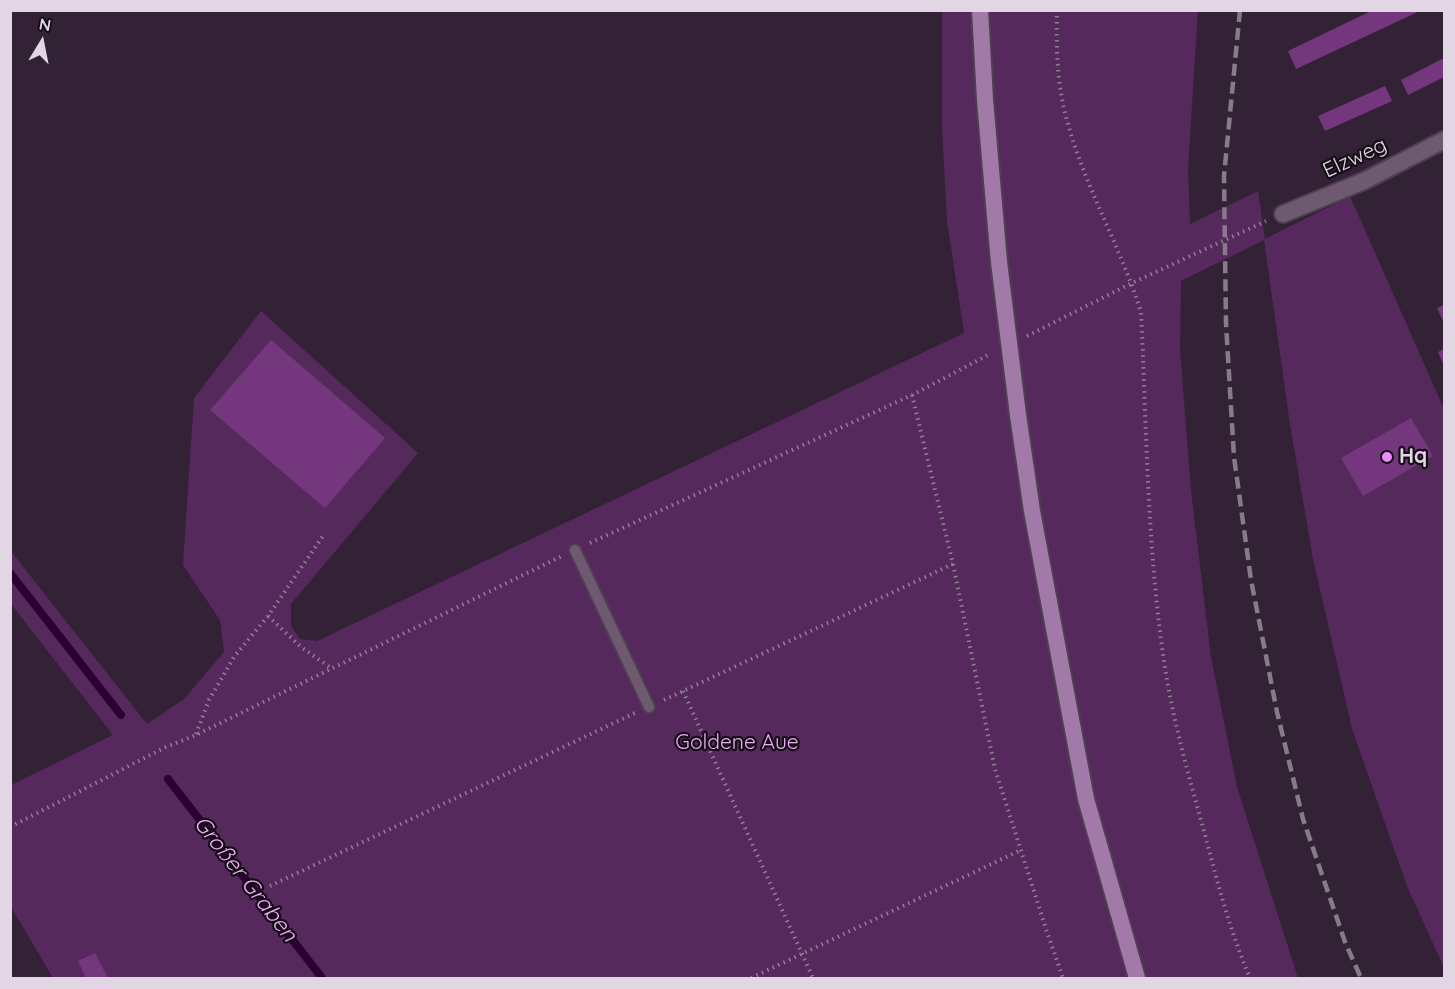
<!DOCTYPE html>
<html>
<head>
<meta charset="utf-8">
<style>
  body { margin:0 }
  #map { position:relative; width:1455px; height:989px; overflow:hidden; background:#332136; font-family:Quicksand,sans-serif }
  canvas { display:block }
  .frame { position:absolute; inset:0; border:12px solid #e2d6e4; pointer-events:none }
  .north { position:absolute; left:12px; top:12px; width:60px; height:60px; -webkit-text-stroke:4px #160e17; paint-order:stroke; rotate:10deg; font-size:16px; font-weight:700; line-height:24px; text-align:center; color:#e2d6e4 }
  .north::after { content:''; display:block; margin:auto; width:21px; height:27px; background:#e2d6e4; clip-path:polygon(50% 0,100% 100%,50% 72%,0 100%) }
</style>
</head>
<body>
<div id="map">
<canvas width="1455" height="989"></canvas>
<div class="frame"></div>
<div class="north">N</div>
</div>
<script>
const ctx = document.querySelector('canvas').getContext('2d');
ctx.lineJoin = 'round';
function fill(path, color) { ctx.fillStyle = color; ctx.fill(path, 'evenodd'); }
function stroke(path, color, width, dash) { ctx.strokeStyle = color; ctx.lineWidth = width; ctx.lineCap = dash ? 'butt' : 'round'; ctx.setLineDash(dash || []); ctx.stroke(path); }
function write(font, color, halo, rows, align = 'center') {
  ctx.font = font + ' Quicksand,sans-serif'; ctx.lineWidth = 4.5; ctx.setLineDash([]); ctx.textBaseline = 'middle'; ctx.strokeStyle = halo; ctx.fillStyle = color; for (const [text, x, y, turn = 0] of rows) {
    ctx.save(); ctx.translate(x, y); ctx.rotate((+turn || 0) * Math.PI / 180); ctx.textAlign = isNaN(turn) ? turn : align; if (halo) ctx.strokeText(text, 0, 0); ctx.fillText(text, 0, 0); ctx.restore();
  }
}
fill(new Path2D(`
  M942,11H1198L1188,168L1190,224L1258,191L1265,239L1350,196L1444,409V968L1407,886L1352,729L1313,559L1290,425L1264,240L1181,281L1180,349L1191,491L1211,657L1237,787L1298,978H53L11,907V785L113,735L11,604L10,550L147,724L184,699L224,652L220,620L183,565L194,398L261,311L418,453L291,604V626L300,639L317,641L964,333L947,221L942,129Z`), '#55295c');
stroke(new Path2D(`
  M10,573L121,715
  M168,779L322,978`), '#2d0034', 8);
fill(new Path2D(`
  M1373,10H1422L1296,69L1288,51Z
  M1444,58V77L1408,95L1401,80Z
  M1385,86L1392,101L1325,131L1318,116Z
  M1444,305V323L1437,308Z
  M271,340L385,438L325,508L210,410Z
  M1444,349V366L1438,352Z
  M1411,418L1433,456L1363,496L1341,458Z
  M95,953L108,978H86L78,961Z`), '#74377d');
const service = new Path2D(`
  M575,550L649,707`);
const minor = new Path2D(`
  M1283,214L1364,181L1444,140`);
const primary = new Path2D(`
  M980,10L985,100L999,262
  M1018,415L1032,511L1086,799L1137,978`);
stroke(service, '#4e3f51', 14);
stroke(minor, '#4e3f51', 20);
stroke(primary, '#4e3f51', 20);
stroke(new Path2D(`
  M1057,10C1056,49 1057,87 1068,124C1086,189 1121,248 1141,312C1147,435 1147,559 1167,680C1176,731 1190,781 1204,831C1217,881 1230,931 1250,978
  M1027,336L1132,283L1266,221
  M912,395L953,564L995,769L1046,929L1063,978
  M590,543L912,395L990,354
  M268,616L301,647L331,668
  M683,691L813,978
  M664,700L953,564
  M196,734L209,700L234,657L268,616L323,536
  M10,827L166,747L196,735L562,556
  M270,886L635,713
  M751,978L1021,850`), '#908192', 4, [1.5, 4.5]);
stroke(service, '#6e5970', 10);
stroke(minor, '#6e5970', 16);
stroke(primary, '#a17aa7', 16);
stroke(new Path2D(`
  M1240,10L1224,176L1226,324L1234,457L1251,580L1277,712L1303,819L1345,942L1361,978`), '#897a8b', 4.5, [12, 6]);
const primaryBridge = new Path2D(`
  M999,262L1018,415`);
stroke(primaryBridge, '#4e3f51', 20, []);
stroke(primaryBridge, '#a17aa7', 16);
for (const [x, y, r, color] of [
  [1387,457,6,"#ec8cfa"]
]) { const dot = new Path2D(); dot.arc(x, y, r, 0, 2 * Math.PI); ctx.fillStyle = color; ctx.fill(dot); stroke(dot, '#160e17', 2); }
write('21px', '#e2d6e4', '#160e17', [
  ["Elzweg",1355,158,-25]
]);
write('bold 21px', '#e2d6e4', '#160e17', [
  ["Hq",1399,457]
], 'left');
write('21px', '#eeabf8', '#160e17', [
  ["Goldene Aue",737,743]
]);
write('italic 22px', '#efacf9', '#160e17', [
  ["Großer Graben",245,879,52]
]);
</script>
</body>
</html>
